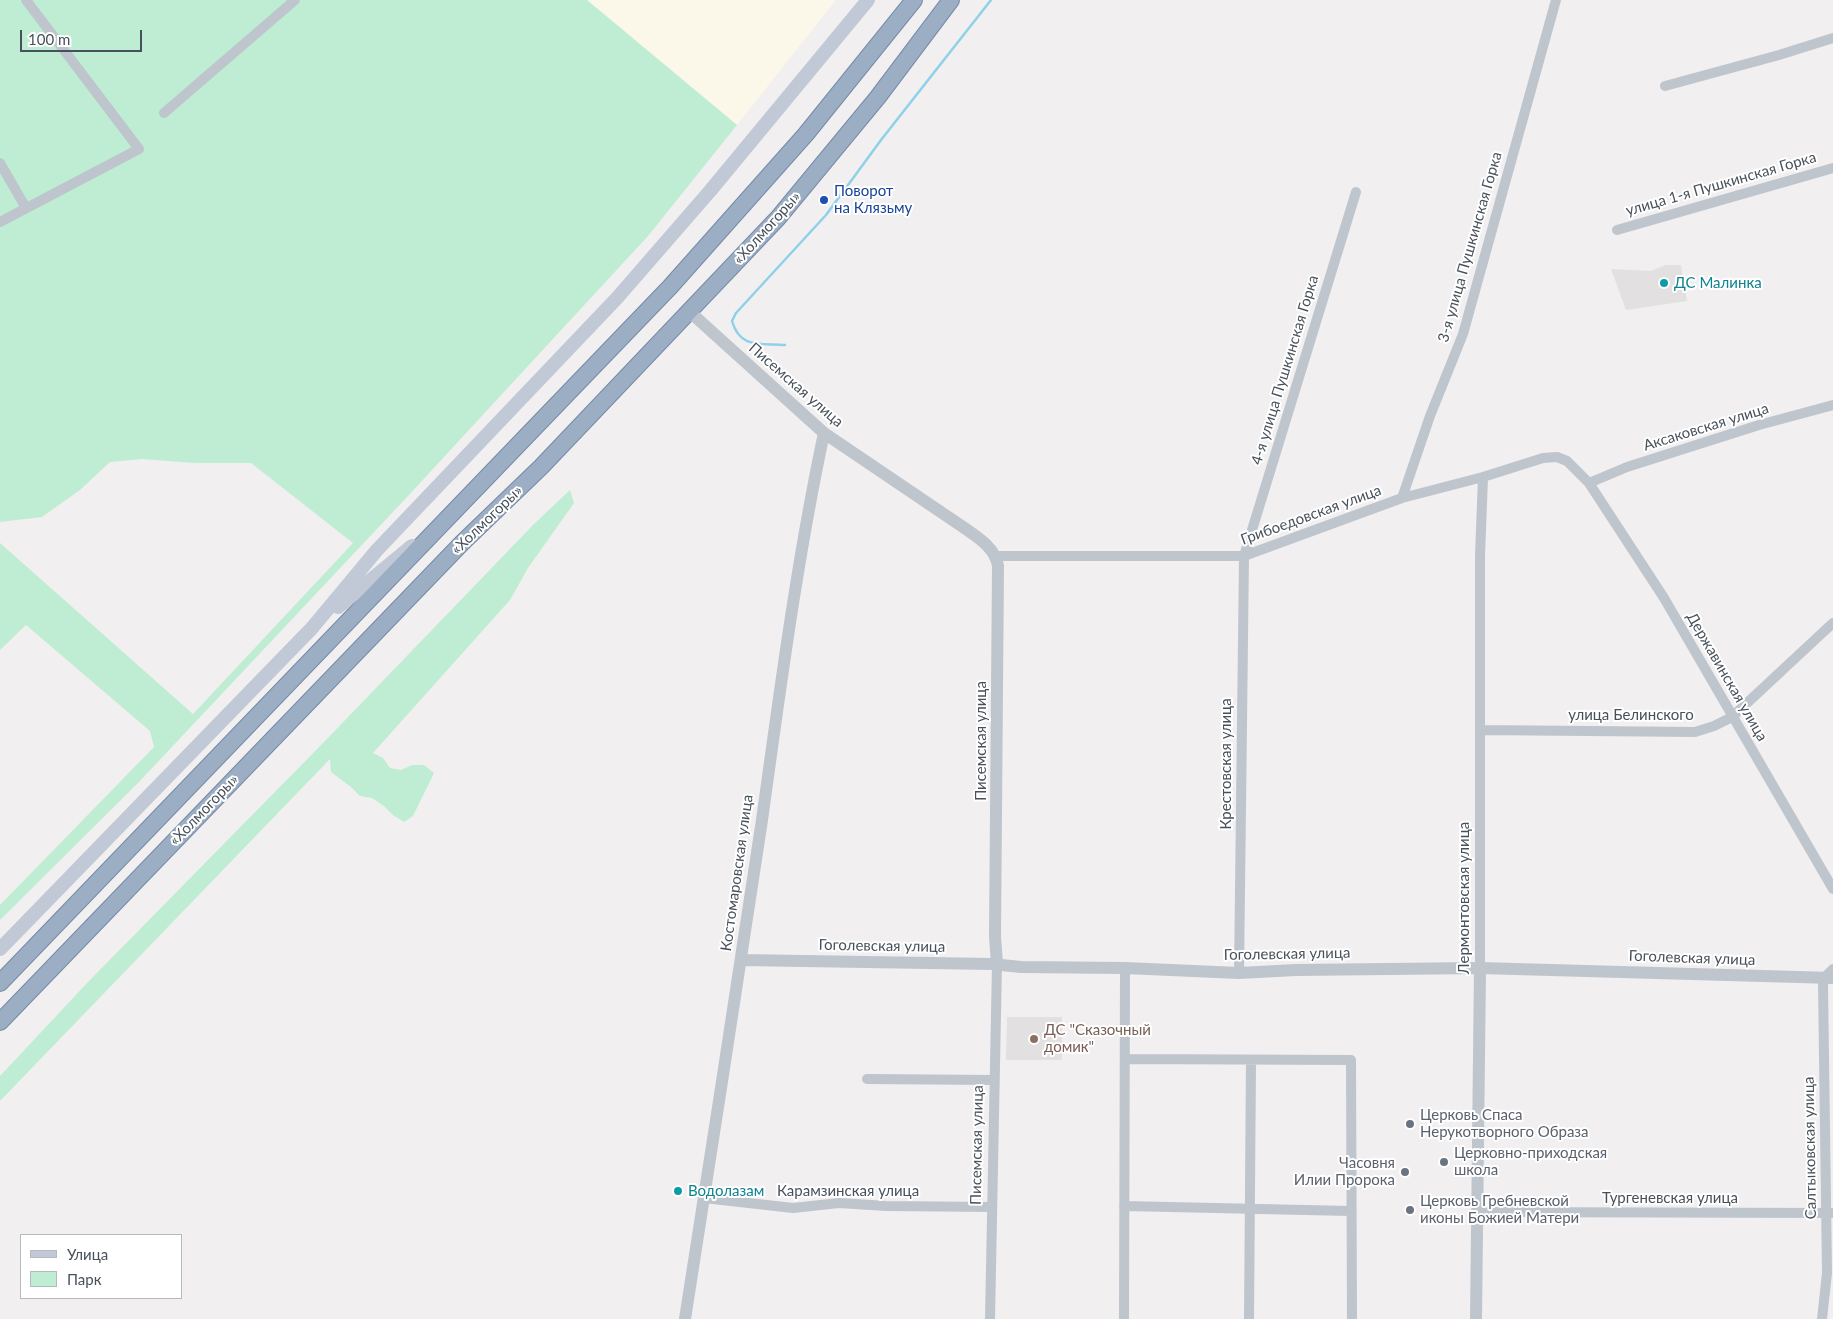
<!DOCTYPE html>
<html>
<head>
<meta charset="utf-8">
<style>
  body { margin:0 }
  #map { position:relative; width:1833px; height:1319px; overflow:hidden; background:#f1efef; font-family:Lato,sans-serif }
  canvas { display:block }
  .legend { position:absolute; left:20px; top:1234px; width:162px; height:65px; box-sizing:border-box; background:#fff; border:1px solid #b6b9bd; margin:0; padding:6px 9px; list-style:none; font-size:15px; color:#48515b }
  .legend li { display:flex; align-items:center; gap:10px; height:25px }
  .legend b { width:25px; border:1px solid #b6b9bd }
  .scale { position:absolute; left:20px; top:30px; width:122px; height:22px; box-sizing:border-box; border:2px solid #48515b; border-top:0; padding-left:6px; font-size:15px; line-height:18px; white-space:nowrap; color:#48515b; -webkit-text-stroke:4px #fff; paint-order:stroke }
</style>
</head>
<body>
<div id="map">
<canvas width="1833" height="1319"></canvas>
<ul class="legend">
<li><b style="height:6px;background:#c0c9d5"></b>Улица</li>
<li><b style="height:14px;background:#bfedd3"></b>Парк</li>
</ul>
<div class="scale">100 m</div>
</div>
<script>
const ctx = document.querySelector('canvas').getContext('2d');
ctx.lineJoin = 'round';
function fill(path, color) { ctx.fillStyle = color; ctx.fill(path, 'evenodd'); }
function stroke(path, color, width, dash) { ctx.strokeStyle = color; ctx.lineWidth = width; ctx.lineCap = dash ? 'butt' : 'round'; ctx.setLineDash(dash || []); ctx.stroke(path); }
function write(font, color, halo, rows, align = 'center') {
  ctx.font = font + ' Lato,sans-serif'; ctx.lineWidth = 4; ctx.setLineDash([]); ctx.textBaseline = 'middle'; ctx.strokeStyle = halo; ctx.fillStyle = color; for (const [text, x, y, turn = 0] of rows) {
    ctx.save(); ctx.translate(x, y); ctx.rotate((+turn || 0) * Math.PI / 180); ctx.textAlign = isNaN(turn) ? turn : align; if (halo) ctx.strokeText(text, 0, 0); ctx.fillText(text, 0, 0); ctx.restore();
  }
}
fill(new Path2D(`
  M587,0H836L737,125Z`), '#fbf7e9');
fill(new Path2D(`
  M1666,265H1681L1687,301L1626,310L1611,269L1651,271Z
  M1007,1017H1062V1060H1006Z`), '#e2e0e0');
fill(new Path2D(`
  M0,0H587L737,125L648,236L407,497L138,783L0,920V905L154,747L150,731L26,625L0,650V543L193,714L353,543L251,463H194L142,459L110,462L80,490L42,517L0,522Z
  M570,490L574,503L528,568L510,600L373,753L383,758L390,768L401,770L412,765H424L434,773L413,816L404,822L393,815L384,806L372,798L360,796L351,787L331,772L330,759L0,1101V1076L88,982L324,742L534,524Z`), '#bfedd3');
stroke(new Path2D(`
  M785,345C760,343 740,349 732,321L736,313L826,215L881,140L991,0`), '#8ed1e8', 2.5);
const trunk = new Path2D(`
  M0,983L670,287L806,134L914,0
  M0,1022L462,543L541,467L778,218L878,97L951,0`);
stroke(trunk, '#748aa7', 18);
stroke(new Path2D(`
  M1665,86L1779,55L1833,38
  M164,113L295,0
  M0,163L26,208
  M0,222L139,149L26,0
  M1617,230L1833,168
  M1589,483L1627,467L1759,425L1833,405
  M1402,498L1430,416L1463,334L1556,0
  M996,556H1244L1402,498L1483,477L1543,458L1557,457L1567,461L1589,483L1664,598L1833,889
  M1481,730L1695,732L1714,726L1732,717L1833,623
  M1480,968V556L1483,477
  M1239,973L1244,556L1356,192
  M1125,1059L1351,1060L1352,1319
  M867,1079L994,1080
  M704,1198L793,1208L839,1203L886,1206L992,1207
  M1124,1206L1351,1211
  M1477,1212L1833,1213
  M990,1319L997,964
  M1124,1319L1125,968
  M1249,1319L1251,1060
  M1822,1319L1827,1273L1823,984L1825,977L1833,969`), '#bec5cd', 10);
stroke(new Path2D(`
  M690,312L824,433L963,527C977,537 995,547 998,566L995,936L997,964
  M741,960L992,964L1021,967L1125,968L1239,973L1296,970L1480,968L1833,978
  M685,1319C711,1153 737,986 762,820C780,690 797,560 824,433
  M1476,1319L1480,968`), '#bec5cd', 12);
stroke(new Path2D(`
  M338,607L412,546
  M0,949L312,628L377,550L617,298L710,191L868,0`), '#c0c9d5', 14);
stroke(trunk, '#9caec4', 16);
for (const [x, y, r, color] of [
  [824,200,5,"#1a4fb4"],
  [1664,283,5,"#0f9aa8"],
  [1034,1039,5,"#8d6e63"],
  [1410,1124,5,"#6b7280"],
  [1444,1162,5,"#6b7280"],
  [1405,1172,5,"#6b7280"],
  [678,1191,5,"#0f9aa8"],
  [1410,1210,5,"#6b7280"]
]) { const dot = new Path2D(); dot.arc(x, y, r, 0, 2 * Math.PI); ctx.fillStyle = color; ctx.fill(dot); stroke(dot, '#fff', 2); }
write('15px', '#48515b', '#fff', [
  ["улица 1-я Пушкинская Горка",1721,184,-16],
  ["«Холмогоры»",767,228,-48],
  ["3-я улица Пушкинская Горка",1470,247,-74],
  ["4-я улица Пушкинская Горка",1285,370,-73],
  ["Писемская улица",796,385,41],
  ["Аксаковская улица",1706,427,-17],
  ["Грибоедовская улица",1311,515,-20],
  ["«Холмогоры»",487,520,-44],
  ["Державинская улица",1727,677,60],
  ["улица Белинского",1631,715],
  ["Писемская улица",981,741,-90],
  ["Крестовская улица",1226,764,-90],
  ["«Холмогоры»",204,810,-46],
  ["Костомаровская улица",737,873,-82],
  ["Лермонтовская улица",1464,898,-90],
  ["Гоголевская улица",882,946,1],
  ["Гоголевская улица",1287,954,-1],
  ["Гоголевская улица",1692,958,2],
  ["Писемская улица",977,1145,-89],
  ["Салтыковская улица",1810,1148,-91],
  ["Карамзинская улица",848,1191],
  ["Тургеневская улица",1670,1198]
]);
write('15px', '#164399', '#fff', [
  ["Поворот",834,191],
  ["на Клязьму",834,208]
], 'left');
write('15px', '#0d838f', '#fff', [
  ["ДС Малинка",1674,283],
  ["Водолазам",688,1191]
], 'left');
write('15px', '#785e54', '#fff', [
  ["ДС \"Сказочный",1044,1030],
  ["домик\"",1044,1047]
], 'left');
write('15px', '#5b616d', '#fff', [
  ["Церковь Спаса",1420,1115],
  ["Нерукотворного Образа",1420,1132],
  ["Церковно-приходская",1454,1153],
  ["школа",1454,1170],
  ["Часовня",1395,1163,"right"],
  ["Илии Пророка",1395,1180,"right"],
  ["Церковь Гребневской",1420,1201],
  ["иконы Божией Матери",1420,1218]
], 'left');
</script>
</body>
</html>
